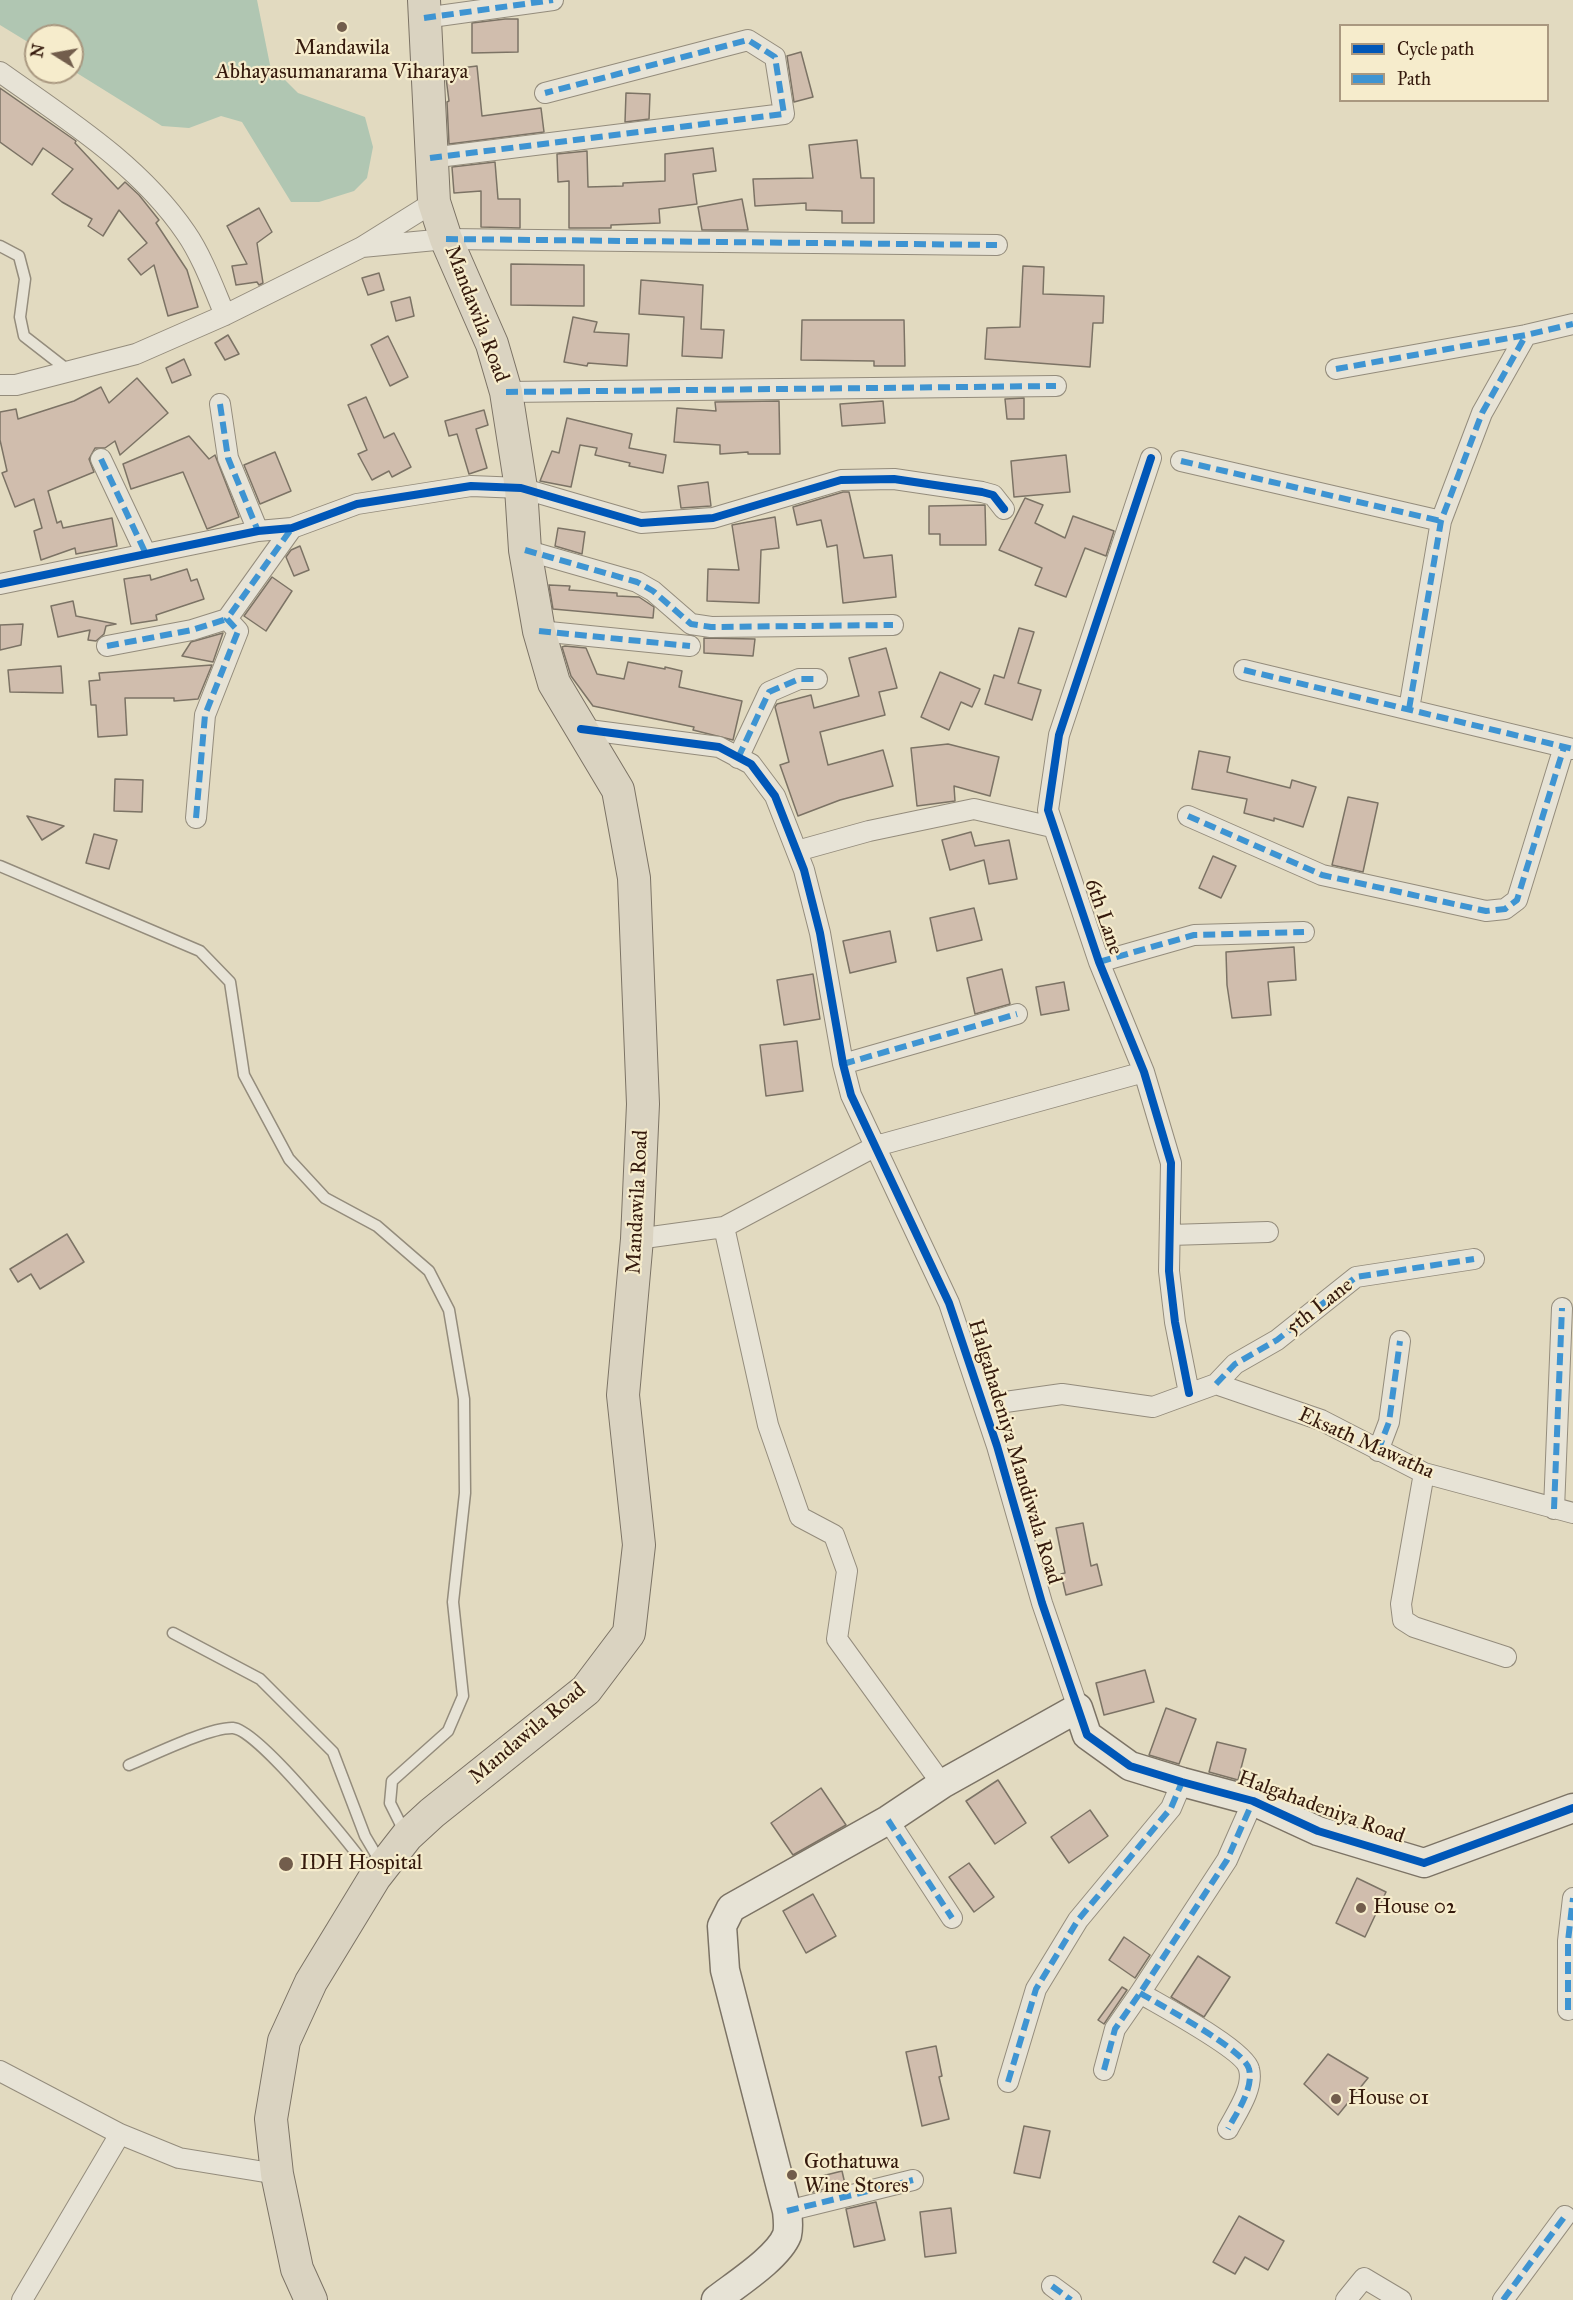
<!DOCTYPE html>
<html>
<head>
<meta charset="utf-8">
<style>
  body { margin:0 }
  #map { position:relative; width:1573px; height:2300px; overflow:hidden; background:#e2dac0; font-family:"IM FELL Great Primer",serif }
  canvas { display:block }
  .legend { position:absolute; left:1339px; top:24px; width:210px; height:78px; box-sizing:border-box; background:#f6eccc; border:2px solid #a99880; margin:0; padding:8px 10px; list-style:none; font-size:18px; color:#351a0d }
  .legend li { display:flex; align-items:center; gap:12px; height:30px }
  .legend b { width:30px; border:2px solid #a99880 }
  .north { position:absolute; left:24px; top:24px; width:60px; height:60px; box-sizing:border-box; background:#f6eccc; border:2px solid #a99880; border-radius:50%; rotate:281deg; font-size:16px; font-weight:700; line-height:24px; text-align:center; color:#351a0d }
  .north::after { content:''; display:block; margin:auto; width:21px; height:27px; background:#725d4c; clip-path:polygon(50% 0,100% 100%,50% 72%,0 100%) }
</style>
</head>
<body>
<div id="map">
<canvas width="1573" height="2300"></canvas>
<ul class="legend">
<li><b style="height:8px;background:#0057b8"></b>Cycle path</li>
<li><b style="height:8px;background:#3e94d2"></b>Path</li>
</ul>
<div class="north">N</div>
</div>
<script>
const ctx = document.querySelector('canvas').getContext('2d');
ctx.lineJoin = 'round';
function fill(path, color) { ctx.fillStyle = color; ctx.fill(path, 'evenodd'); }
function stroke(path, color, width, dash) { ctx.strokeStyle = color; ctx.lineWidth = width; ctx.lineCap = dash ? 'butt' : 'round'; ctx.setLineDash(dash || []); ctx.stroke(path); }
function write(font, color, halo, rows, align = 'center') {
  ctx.font = font + ' "IM FELL Great Primer",serif'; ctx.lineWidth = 4.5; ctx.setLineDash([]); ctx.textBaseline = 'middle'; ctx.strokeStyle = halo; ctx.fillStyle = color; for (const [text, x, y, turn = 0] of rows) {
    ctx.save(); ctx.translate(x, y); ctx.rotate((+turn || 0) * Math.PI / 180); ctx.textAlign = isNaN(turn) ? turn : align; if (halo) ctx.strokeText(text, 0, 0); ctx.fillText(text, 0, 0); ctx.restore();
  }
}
fill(new Path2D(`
  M0,0H257L270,65L298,93L365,117L373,147L367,178L354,191L319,202H291L242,122L221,116L189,128L162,126L72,70V36H36V47L0,25Z`), '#b0c6b2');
const building = new Path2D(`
  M505,19H518V52L472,53V23Z
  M801,52L813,97L794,102L787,56Z
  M477,66L482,116L541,108L544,132L449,144L447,102L449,101L445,70Z
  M0,88L76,141L75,143L118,189L125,182L139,195L159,220L156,223L187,270L198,307L168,316L154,265L141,275L128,259L147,243L119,210L103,236L88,226L92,219L62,202L52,194L73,169L43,148L32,165L0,142Z
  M626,93L650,94L649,119L625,122Z
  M857,140L861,178H874V223H842V211L806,210V203L755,206L753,179L813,178L809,145Z
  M713,148L716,171L693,174L697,204L659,209L660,223L611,225V228H569V181L558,182L557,154L587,151L588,187L623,186V183L665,181V154Z
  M495,162L498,199H520V228L481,227V191L454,193L452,167Z
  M742,199L748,230H702L698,207Z
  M259,208L272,232L257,243L263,283L259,285L257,282L236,285L232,266L247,264L227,226Z
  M511,264L584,265V306L511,305Z
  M1023,266L1044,267L1043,294L1104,296L1103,323H1093L1090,367L985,359L987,328L1020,327Z
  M379,273L384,290L368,295L362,278Z
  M641,280L703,285L701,329L724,330L722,358L682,356L684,317L639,314Z
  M410,297L414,316L396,321L391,302Z
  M573,317L597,322L594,332L629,334L627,366L588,363L587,366L564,362Z
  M802,320H904L905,366H874V361L801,360Z
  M228,335L239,354L225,360L215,343Z
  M388,336L408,377L390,386L371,345Z
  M184,359L191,375L172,383L166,368Z
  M137,378L168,413L120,455L115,441L105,448H95L89,459L94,472L48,491L57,523L61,521L63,528L112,518L117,546L76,554L75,548L41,560L34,531L42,528L34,499L15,507L2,473L7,471L0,440V412L16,409L18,419L74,401L101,387L109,403Z
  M366,397L384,438L394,433L411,467L392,477L389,471L372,480L358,454L367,450L348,405Z
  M1024,398V419H1007L1005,399Z
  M779,401L780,454H748V452L720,454V445L674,442L677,408L716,411L715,402Z
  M883,401L885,423L842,426L840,404Z
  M484,410L488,425L476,429L487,468L469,474L457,434L449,436L445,421Z
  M567,418L632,434L629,448L666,455L663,473L629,466L630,463L595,455L597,448L580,445L571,487L540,481L552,451L559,453Z
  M189,436L209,459L215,455L239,517L207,529L183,472L131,489L123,464Z
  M275,452L291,491L260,504L244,465Z
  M1066,455L1070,492L1014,497L1011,461Z
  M708,482L711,506L681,508L678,486Z
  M843,492H849L864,558L892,555L896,597L843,603L837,545L827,547L821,520L797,525L793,507Z
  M1025,498L1043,505L1035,523L1065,538L1073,516L1114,531L1106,556L1085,548L1066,597L1035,585L1042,568L999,550Z
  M985,505L986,545H940V534H929V506Z
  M775,517L779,548L761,550L759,603L707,601L708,569L739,570L732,525Z
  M558,528L585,532L582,554L555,546Z
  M300,546L309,570L294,576L286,557L291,550Z
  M187,569L191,581L197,579L204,599L156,615L157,620L131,624L124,579L150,575L151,580Z
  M272,577L292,591L266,631L244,616Z
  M549,585L570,586L569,590L617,593V596L639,597L654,607L653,618L553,609Z
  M73,601L76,616L116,624L106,626L104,634L96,641L88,640L90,630L58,637L51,606Z
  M23,624L21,645L0,650V625Z
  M1019,628L1034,632L1018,683L1041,690L1032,720L985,704L994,675L1004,678Z
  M223,633L213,662L182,656L191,642Z
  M704,638L755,639L753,656L704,653Z
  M565,646L586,648L597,674L624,679L628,662L665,669V667L682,671L679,687L742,701L733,740L693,730L694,727L593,706L571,676L562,647Z
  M886,648L897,688L879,692L885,715L820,732L828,765L883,750L893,786L840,800L798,816L780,765L789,762L775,707L777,704L811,695L814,708L859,696L849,658Z
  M212,665L198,699L174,701V698H125L127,735L98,737L96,705H91L89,681L100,680L99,673Z
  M61,666L63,693L10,692L8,670Z
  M940,672L980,689L972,707L961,702L949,730L921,717Z
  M948,744L999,757L990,796L954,786L955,801L917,806L911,748Z
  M1199,751L1230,757L1227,772L1290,788L1292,780L1316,787L1303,827L1274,818V821L1244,813L1247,799L1192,789Z
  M115,779L143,780L142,812L114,811Z
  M1348,797L1378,803L1363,872L1332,865Z
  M27,816L64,826L42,840Z
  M971,832L975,846L1009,840L1017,879L989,884L984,860L950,870L942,840Z
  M94,834L117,840L109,869L86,863Z
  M1213,856L1236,866L1221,898L1199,888Z
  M974,908L982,940L937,951L930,918Z
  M890,931L896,962L850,973L843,941Z
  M1294,947L1296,980L1268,982L1271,1015L1232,1018L1227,985L1226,952Z
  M1002,969L1010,1004L975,1014L967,978Z
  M813,974L820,1019L784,1025L777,980Z
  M1064,982L1069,1010L1041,1015L1036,987Z
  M797,1041L803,1091L766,1096L760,1045Z
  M67,1234L84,1262L40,1289L31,1274L18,1282L10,1269Z
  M1083,1523L1091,1566L1097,1564L1102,1585L1066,1595L1061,1574L1065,1573L1056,1528Z
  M1145,1670L1154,1702L1104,1715L1096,1683Z
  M1166,1708L1196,1719L1179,1764L1149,1755Z
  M1217,1742L1246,1749L1238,1780L1209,1772Z
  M998,1780L1026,1823L995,1844L966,1801Z
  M821,1788L846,1825L793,1855L771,1823Z
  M1090,1810L1108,1836L1069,1863L1051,1837Z
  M969,1863L994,1897L974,1912L949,1877Z
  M1357,1878L1386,1892L1365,1937L1336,1923Z
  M813,1894L836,1936L806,1953L783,1911Z
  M1124,1937L1150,1955L1135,1978L1109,1960Z
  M1198,1956L1230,1977L1204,2017L1171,1997Z
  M1122,1987L1127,1990L1104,2024L1098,2020Z
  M936,2046L942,2076L939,2077L949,2119L922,2126L906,2052Z
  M1328,2054L1368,2078L1338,2115L1304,2084Z
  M1024,2126L1050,2131L1040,2178L1014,2173Z
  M842,2171L845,2184L809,2193L806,2180Z
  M876,2202L885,2240L854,2247L846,2209Z
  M951,2208L956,2253L925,2257L920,2212Z
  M1239,2216L1284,2241L1268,2270L1245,2257L1235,2274L1213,2262Z`);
fill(building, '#d0bdad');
stroke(building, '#7c7365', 1.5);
const lane = new Path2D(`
  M0,246L19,256L25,279L20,317L24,336L69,371
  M0,866L200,951L230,982L244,1075L289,1159L325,1198L377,1226L429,1271L449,1310L464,1399L465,1493L453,1602L463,1696L448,1731L392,1781L390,1803L405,1833
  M173,1633L260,1679L333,1752L365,1836L381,1863
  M129,1765C153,1755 210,1727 233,1728C259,1730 353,1848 372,1874`);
const street = new Path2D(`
  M424,18L553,0
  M0,72C66,119 139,164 186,233C202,256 214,289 225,315
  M430,158L784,114L775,57L748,40L545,93
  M362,247L446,239L997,245
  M1336,369L1526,335L1573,324
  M0,385H16L136,354L225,315L362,247L434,202
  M506,392L1056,386
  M220,404L228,458L258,531
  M1151,458L1059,735L1048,810L1099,962L1144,1072L1171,1163L1169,1271L1175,1322L1189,1393
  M101,459L146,554
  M1181,461L1441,521
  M525,550L637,582L653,591L691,624L711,627L893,625
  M0,584L258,531L292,528L357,504L471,486L521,488L641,523L713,518L841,480L894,479L982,492L993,495L1004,509
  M539,631L690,646
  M107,646L192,630L227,619
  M1244,670L1573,749
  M1409,709L1441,521L1482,413L1526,335
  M581,729L719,747L751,764L775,796L804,870L820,933L843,1064L851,1095L949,1303L997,1446L1042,1603L1078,1708
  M738,758L769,692L799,679H817
  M1188,816L1322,875L1486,911L1505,909L1517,900L1564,747
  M196,818L205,715L238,631L227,619L292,528
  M797,851L869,831L974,809L1052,827
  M1099,962L1194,935L1304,932
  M843,1064L1017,1014
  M724,1227L768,1425L800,1517L834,1535L847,1571L837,1639L942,1784
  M1170,1235L1268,1232
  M637,1239L724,1227L876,1146L1144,1072
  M1216,1384L1235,1364L1277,1340L1356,1277L1474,1259
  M984,1405L1062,1394L1153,1407L1216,1384L1321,1420L1424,1473L1573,1513
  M1378,1451L1389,1422L1400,1341
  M1424,1473L1401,1604L1403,1620L1414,1627L1506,1657
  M1554,1509L1562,1308
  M888,1820L952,1918
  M1140,1993C1160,2005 1245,2050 1249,2069C1254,2088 1237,2112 1228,2129
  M1568,2010V1941L1573,1898
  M1104,2070L1115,2029L1140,1993L1227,1860L1253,1801
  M0,2071L120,2134L179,2158L277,2174
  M1008,2082L1036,1989L1078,1920L1171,1808L1182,1782
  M787,2211L913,2180
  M1052,2286L1071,2300
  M22,2300L120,2134
  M1346,2300L1364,2278L1401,2300
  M1503,2300L1565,2216`);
const secondary = new Path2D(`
  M716,2300C735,2285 778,2258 787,2235C789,2227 788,2220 787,2211L725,1970L722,1926L731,1908L888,1820L942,1784L1078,1708L1087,1735L1130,1766L1182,1782L1253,1801L1318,1831L1424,1863L1573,1808`);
const primary = new Path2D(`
  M311,2300L297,2269L277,2174L271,2119L284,2041L311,1982L375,1877L407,1836L432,1813L586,1690L629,1633L639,1545L623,1395L637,1239L643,1104L634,878L618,790L554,683L539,631L525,550L521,488L506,392L492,344L446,239L434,202L424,0`);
stroke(lane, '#948c7c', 13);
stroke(street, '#948c7c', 22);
stroke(secondary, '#7c7365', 31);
stroke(primary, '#7c7365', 34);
stroke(lane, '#e7e3d6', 10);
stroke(street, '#e7e3d6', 20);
stroke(secondary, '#e7e3d6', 28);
stroke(primary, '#dad3c1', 32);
stroke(new Path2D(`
  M424,18L553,0
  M430,158L784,114L775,57L748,40L545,93
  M446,239L997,245
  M1336,369L1526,335L1573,324
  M506,392L1056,386
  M220,404L228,458L258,531
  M101,459L146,554
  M1181,461L1441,521
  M525,550L637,582L653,591L691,624L711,627L893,625
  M539,631L690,646
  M107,646L192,630L227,619
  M1244,670L1573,749
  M1409,709L1441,521L1482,413L1526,335
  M738,758L769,692L799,679H817
  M1188,816L1322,875L1486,911L1505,909L1517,900L1564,747
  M196,818L205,715L238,631L227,619L292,528
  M1099,962L1194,935L1304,932
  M843,1064L1017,1014
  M1216,1384L1235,1364L1277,1340L1356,1277L1474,1259
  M1378,1451L1389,1422L1400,1341
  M1554,1509L1562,1308
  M888,1820L952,1918
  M1140,1993C1160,2005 1245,2050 1249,2069C1254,2088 1237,2112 1228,2129
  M1568,2010V1941L1573,1898
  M1104,2070L1115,2029L1140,1993L1227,1860L1253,1801
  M1008,2082L1036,1989L1078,1920L1171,1808L1182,1782
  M787,2211L913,2180
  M1052,2286L1071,2300
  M1503,2300L1565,2216`), '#3e94d2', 6, [12, 6]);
stroke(new Path2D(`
  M1151,458L1059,735L1048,810L1099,962L1144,1072L1171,1163L1169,1271L1175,1322L1189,1393
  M0,584L258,531L292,528L357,504L471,486L521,488L641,523L713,518L841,480L894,479L982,492L993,495L1004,509
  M581,729L719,747L751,764L775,796L804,870L820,933L843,1064L851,1095L949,1303L997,1446L1042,1603L1087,1735L1130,1766L1182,1782L1253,1801L1318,1831L1424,1863L1573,1808`), '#0057b8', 8);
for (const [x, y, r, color] of [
  [342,27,6,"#725d4c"],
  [286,1864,8,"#725d4c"],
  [1361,1908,6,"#725d4c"],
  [1336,2099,6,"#725d4c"],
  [792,2175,6,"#725d4c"]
]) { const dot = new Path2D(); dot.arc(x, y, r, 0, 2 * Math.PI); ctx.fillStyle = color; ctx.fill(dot); stroke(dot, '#f6eccc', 2); }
write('21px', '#351a0d', '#f6eccc', [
  ["Mandawila",342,49,"center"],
  ["Abhayasumanarama Viharaya",342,73,"center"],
  ["IDH Hospital",300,1864],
  ["House 02",1373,1908],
  ["House 01",1348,2099],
  ["Gothatuwa",804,2163],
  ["Wine Stores",804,2187]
], 'left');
write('21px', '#351a0d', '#f6eccc', [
  ["Mandawila Road",476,314,69],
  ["6th Lane",1103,917,71],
  ["Mandawila Road",638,1202,-87],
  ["5th Lane",1320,1307,-38],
  ["Eksath Mawatha",1366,1444,24],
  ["Halgahadeniya Mandiwala Road",1014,1452,73],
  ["Mandawila Road",528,1734,-40],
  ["Halgahadeniya Road",1321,1808,20]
]);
</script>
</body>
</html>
